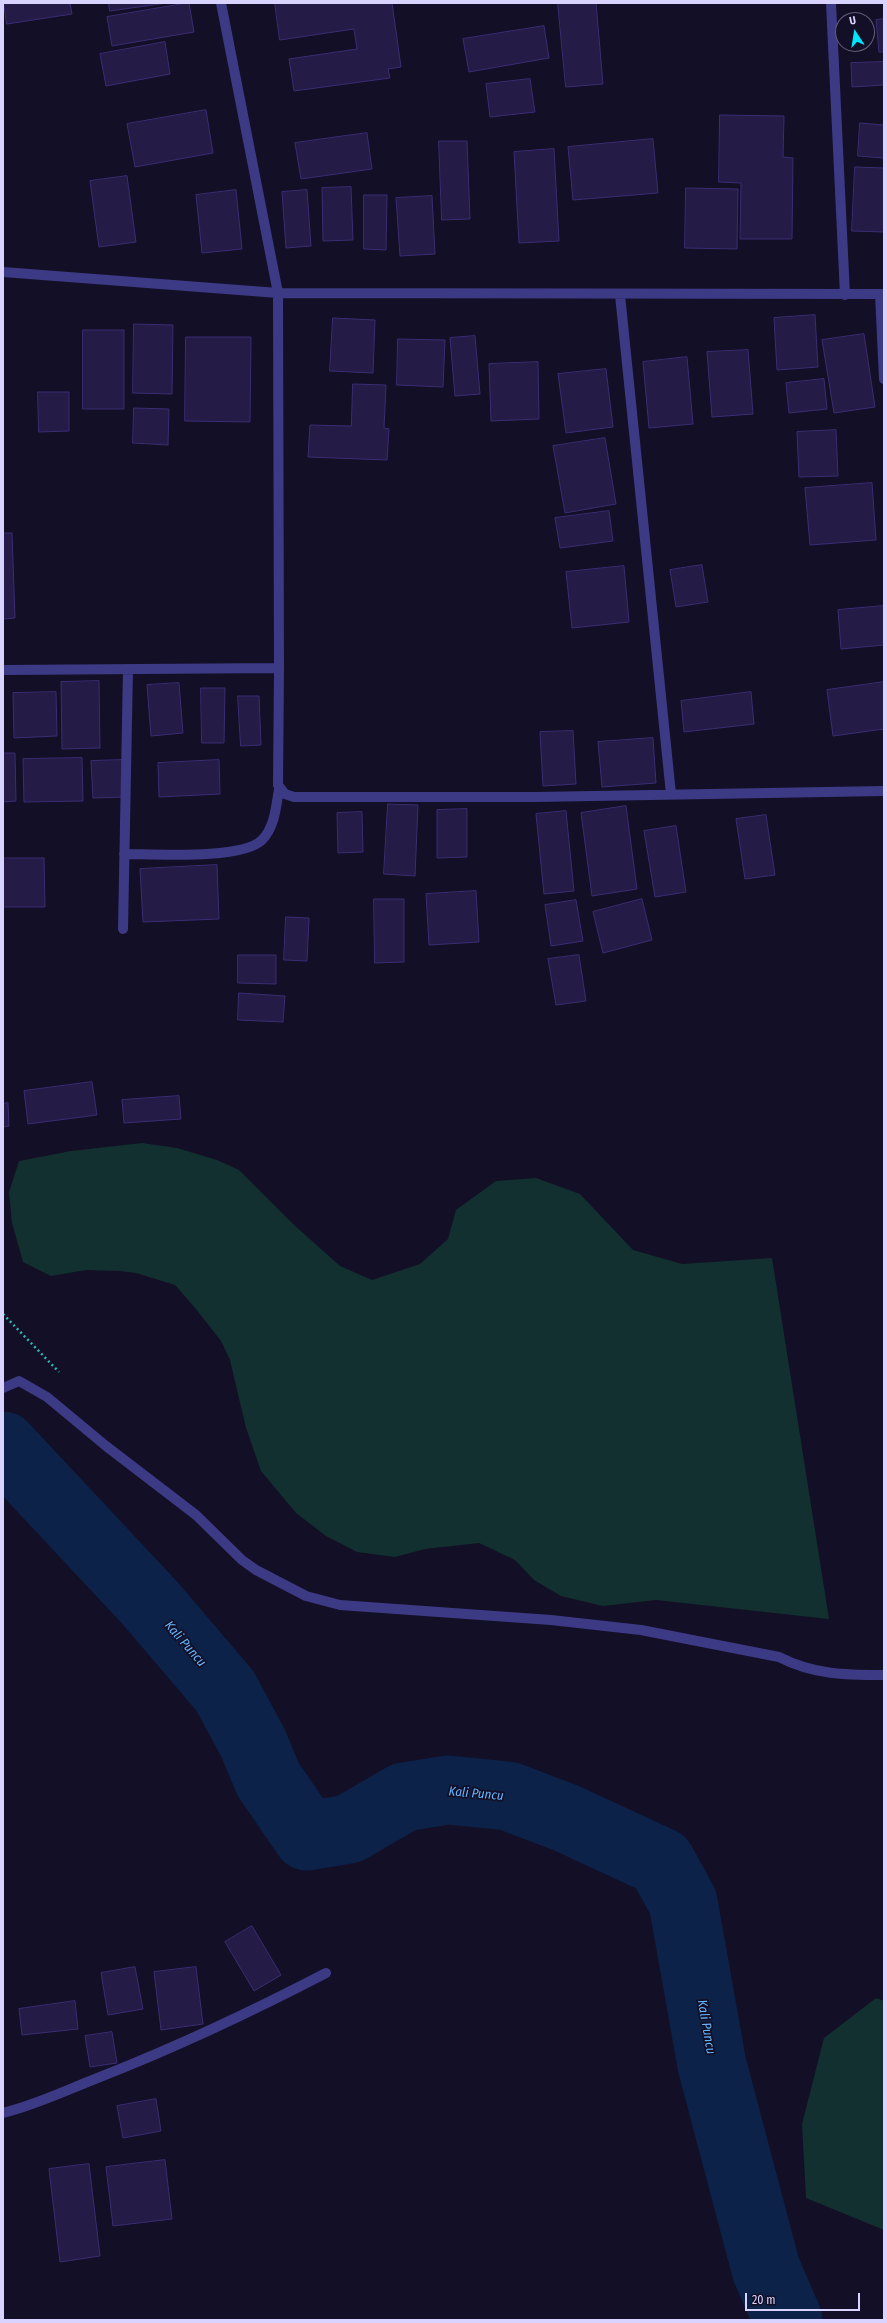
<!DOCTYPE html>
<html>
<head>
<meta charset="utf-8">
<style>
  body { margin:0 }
  #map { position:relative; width:887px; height:2323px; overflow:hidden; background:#130f26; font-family:"Fira Sans Condensed",sans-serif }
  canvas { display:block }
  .frame { position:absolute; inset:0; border:4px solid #d9d4ff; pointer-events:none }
  .north { position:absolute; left:835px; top:12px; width:40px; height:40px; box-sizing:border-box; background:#130f26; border:1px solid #625e7d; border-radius:50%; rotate:348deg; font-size:11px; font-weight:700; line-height:16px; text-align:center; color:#d9d4ff }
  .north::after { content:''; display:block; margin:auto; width:14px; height:18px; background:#00e5ff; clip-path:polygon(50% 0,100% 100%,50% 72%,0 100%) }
  .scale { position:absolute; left:745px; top:2293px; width:115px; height:18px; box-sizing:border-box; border:2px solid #d9d4ff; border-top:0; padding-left:5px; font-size:12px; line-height:14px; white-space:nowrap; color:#d9d4ff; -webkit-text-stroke:3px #130f26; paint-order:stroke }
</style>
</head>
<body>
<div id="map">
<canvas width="887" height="2323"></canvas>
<div class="frame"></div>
<div class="north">U</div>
<div class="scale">20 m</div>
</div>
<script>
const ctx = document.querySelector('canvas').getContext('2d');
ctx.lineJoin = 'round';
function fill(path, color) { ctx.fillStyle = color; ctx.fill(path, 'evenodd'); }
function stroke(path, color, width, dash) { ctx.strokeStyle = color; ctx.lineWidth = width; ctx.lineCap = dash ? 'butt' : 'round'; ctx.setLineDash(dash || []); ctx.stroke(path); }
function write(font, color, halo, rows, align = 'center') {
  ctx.font = font + ' "Fira Sans Condensed",sans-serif'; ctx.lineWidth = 3.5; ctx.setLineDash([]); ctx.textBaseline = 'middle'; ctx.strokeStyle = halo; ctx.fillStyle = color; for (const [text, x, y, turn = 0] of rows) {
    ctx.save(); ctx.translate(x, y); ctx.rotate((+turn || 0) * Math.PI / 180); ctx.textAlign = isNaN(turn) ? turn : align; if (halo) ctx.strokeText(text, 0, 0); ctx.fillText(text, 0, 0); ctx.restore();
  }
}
fill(new Path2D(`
  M142,1143L177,1148L217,1160L239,1170L293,1224L340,1266L372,1280L420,1264L448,1239L456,1210L496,1181L536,1178L580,1194L633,1250L682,1264L772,1258L829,1619L656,1600L603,1606L561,1596L534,1580L515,1560L479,1543L425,1549L395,1557L357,1552L326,1536L296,1513L261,1471L246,1428L230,1360L221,1341L196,1309L175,1285L136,1273L120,1271L86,1270L51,1276L23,1262L12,1223L9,1192L19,1161L71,1151Z
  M876,1998L884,2001V2230L806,2198L802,2124L824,2038Z`), '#12302f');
stroke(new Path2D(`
  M3,1446L150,1603L225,1691L253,1743L268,1779L307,1836L349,1829L404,1797L448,1790L508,1796L566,1818L661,1862L683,1902L712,2065L766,2269L788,2320`), '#0c2248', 69);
const building = new Path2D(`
  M4,3H70L72,14L7,24Z
  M109,3H167L110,11Z
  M189,3L194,32L112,46L107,17Z
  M275,3H392L401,67L388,69L390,78L294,91L289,59L357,49L354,29L280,40Z
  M558,3H596L603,84L566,87Z
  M884,19V52H879L876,20Z
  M544,26L549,58L469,72L463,39Z
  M165,42L170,74L106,86L100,54Z
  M884,62V85L852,87L851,63Z
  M530,79L535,112L490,117L486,84Z
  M206,110L213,153L135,167L127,124Z
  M720,115L784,116L783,157L793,158L792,239H740L741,183L719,182Z
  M860,123L884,125V158L858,156Z
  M367,133L372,169L301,179L295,143Z
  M653,139L658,193L573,200L568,147Z
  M439,141H467L470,219L442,220Z
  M554,149L559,241L519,243L514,152Z
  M855,167L884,168V232L852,231Z
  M127,176L136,242L99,247L90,181Z
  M351,187L353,240L323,241L322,188Z
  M686,188L738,189L737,249L685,248Z
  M236,190L242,249L202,253L196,195Z
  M307,190L311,246L286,248L282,192Z
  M364,195H387L386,250L364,249Z
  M432,196L435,254L400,256L396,198Z
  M815,315L818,367L777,370L774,318Z
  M333,318L375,320L373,373L330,371Z
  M134,324L173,325L172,394L133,393Z
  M83,330H124V409H83Z
  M864,334L875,407L834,413L822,340Z
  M475,336L480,394L455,396L450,338Z
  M186,337H251L250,422L185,421Z
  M398,339L445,340L443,387L397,385Z
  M748,350L753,414L712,417L707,352Z
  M687,357L693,424L649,428L643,362Z
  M538,362L539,419L491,421L489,364Z
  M606,369L613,427L566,433L558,374Z
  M824,379L827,409L789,413L786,383Z
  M353,384L386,385L384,428L389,429L387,460L308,457L310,425L351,426Z
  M38,392H69V431L39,432Z
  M134,408L169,409L168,445L133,443Z
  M836,430L838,476L799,477L797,432Z
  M605,438L616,504L565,513L553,446Z
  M872,483L876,540L810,545L805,488Z
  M609,511L613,541L560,548L555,518Z
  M3,533H12L15,618L3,619Z
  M702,565L708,602L676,607L670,570Z
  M624,566L629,622L572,628L566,572Z
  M884,606V645L841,649L838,610Z
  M99,681L100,748L62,749L61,682Z
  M884,682V729L833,736L827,690Z
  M179,683L183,733L151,736L147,685Z
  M201,688H225L224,743H202Z
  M56,692L57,736L14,738L13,693Z
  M751,692L754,724L684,732L681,701Z
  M238,696H259L261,745L241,746Z
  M573,731L576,784L543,786L540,732Z
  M653,738L656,783L602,787L598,742Z
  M3,753H15L16,801L3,802Z
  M82,758L83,801L24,802L23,759Z
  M123,760L125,797L93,798L91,761Z
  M219,760L220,794L159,797L158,763Z
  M388,804L418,805L415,876L384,874Z
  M626,806L637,889L592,896L581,813Z
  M467,809V857L437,858V810Z
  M566,811L574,891L544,894L536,814Z
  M362,812L363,852L338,853L337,813Z
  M766,815L775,875L745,879L736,819Z
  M676,826L686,892L655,897L644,831Z
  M3,858H44L45,907H3Z
  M217,865L219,919L143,922L140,869Z
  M476,891L479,942L429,945L426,894Z
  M374,899H404V962L375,963Z
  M642,899L652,940L603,953L593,912Z
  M576,900L583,941L551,946L545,905Z
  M286,917L309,918L307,961L284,960Z
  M238,955H276V984L238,983Z
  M579,955L586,1001L556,1005L548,959Z
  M239,993L285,996L283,1022L238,1020Z
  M92,1082L97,1115L28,1124L24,1091Z
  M179,1096L181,1119L124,1123L122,1100Z
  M8,1103L9,1126L3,1127V1104Z
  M252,1926L281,1975L254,1991L225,1942Z
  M135,1967L143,2009L108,2015L101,1973Z
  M196,1967L203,2024L161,2030L154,1972Z
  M75,2001L78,2029L22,2035L19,2009Z
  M112,2032L117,2063L90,2067L85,2036Z
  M156,2099L161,2131L123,2138L117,2106Z
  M165,2160L172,2219L113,2226L106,2167Z
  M89,2164L100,2256L60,2262L49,2169Z`);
fill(building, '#241b47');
stroke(building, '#3b2d73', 1);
stroke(new Path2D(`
  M3,1314L59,1372`), '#2fb8b0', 2.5, [2, 3]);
stroke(new Path2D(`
  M221,3L278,293L884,294
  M831,3L845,295
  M3,272L278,293L279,668
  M880,294L884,379
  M620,295L671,794
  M3,670L279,668L278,785L285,794L294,797H535L884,791
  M124,854C154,854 242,860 262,840C275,827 276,806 279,789
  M123,929L128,669
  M3,1388L19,1381L47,1397L106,1446L196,1515L242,1560L256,1570L306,1596L340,1605L551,1620L641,1630L779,1657C814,1675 846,1675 884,1675
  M3,2113C36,2105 69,2089 100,2077C179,2046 251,2012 326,1973`), '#3d3a85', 10);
write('italic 13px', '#62b6ff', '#130f26', [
  ["Kali Puncu",185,1644,49],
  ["Kali Puncu",476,1794,5],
  ["Kali Puncu",706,2027,80]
]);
</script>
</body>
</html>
